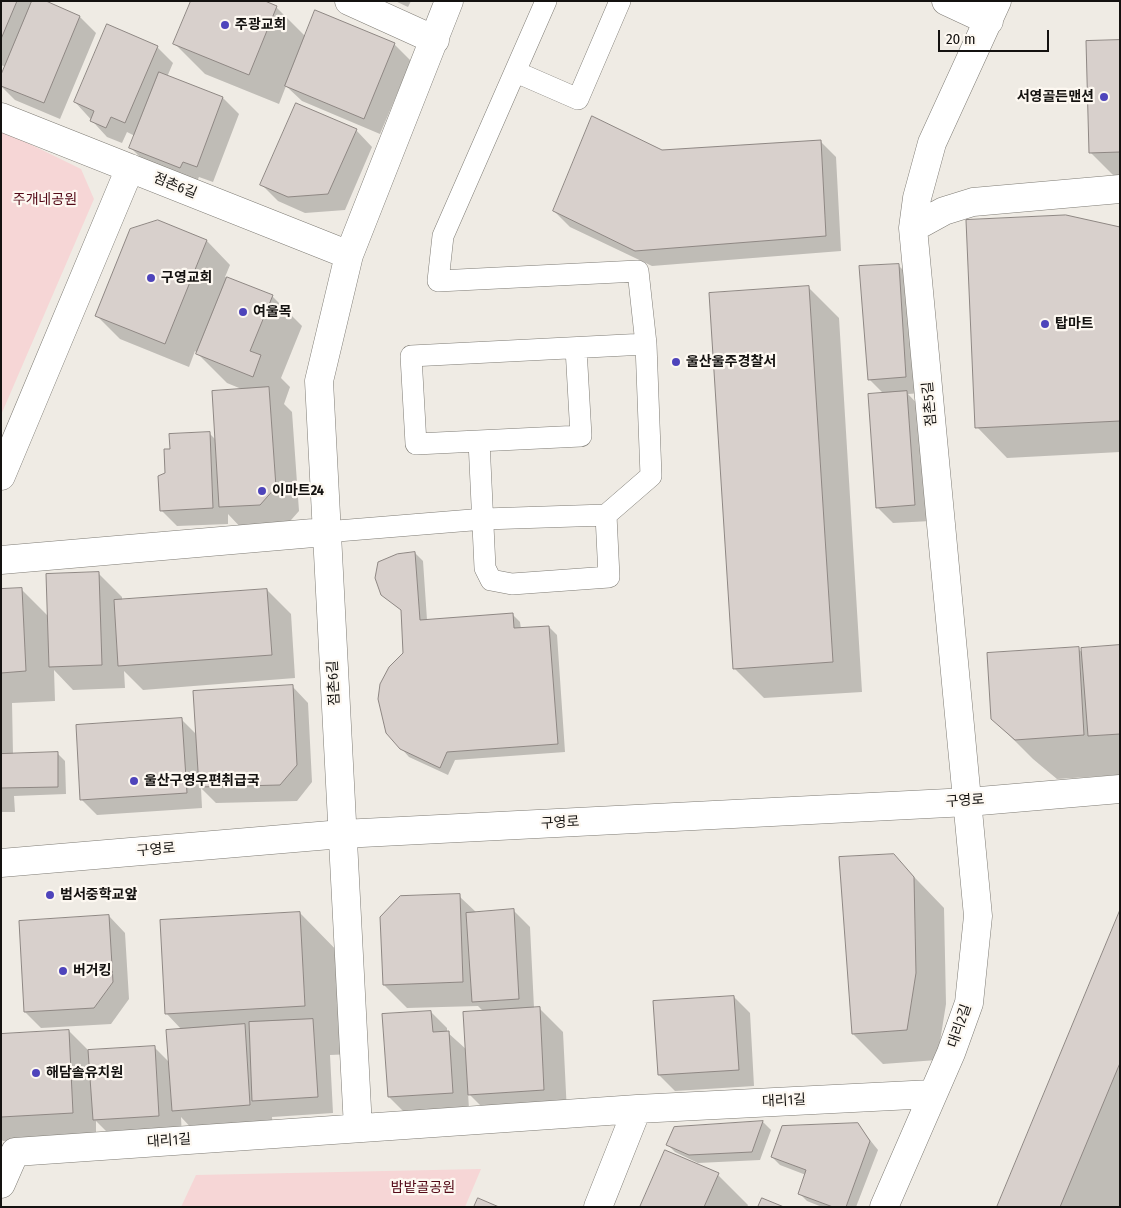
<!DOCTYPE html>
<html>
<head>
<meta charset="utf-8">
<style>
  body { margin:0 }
  #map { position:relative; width:1121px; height:1208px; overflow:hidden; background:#efebe4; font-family:"Fira Sans Condensed",sans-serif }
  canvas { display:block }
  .frame { position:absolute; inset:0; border:2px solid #141210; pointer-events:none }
  .scale { position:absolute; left:938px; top:30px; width:111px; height:22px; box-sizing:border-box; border:2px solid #141210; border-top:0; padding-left:6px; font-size:15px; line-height:18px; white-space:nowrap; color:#141210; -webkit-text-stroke:4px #fdf8f1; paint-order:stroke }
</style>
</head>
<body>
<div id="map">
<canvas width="1121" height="1208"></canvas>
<div class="frame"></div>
<div class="scale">20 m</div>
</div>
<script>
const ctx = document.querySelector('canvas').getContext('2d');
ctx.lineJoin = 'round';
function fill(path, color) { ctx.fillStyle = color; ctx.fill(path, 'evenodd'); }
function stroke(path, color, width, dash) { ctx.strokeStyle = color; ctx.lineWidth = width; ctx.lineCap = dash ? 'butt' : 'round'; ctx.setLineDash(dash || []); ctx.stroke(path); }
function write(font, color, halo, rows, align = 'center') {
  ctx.font = font + ' "Fira Sans Condensed","Noto Sans KR",sans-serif'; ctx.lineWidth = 4.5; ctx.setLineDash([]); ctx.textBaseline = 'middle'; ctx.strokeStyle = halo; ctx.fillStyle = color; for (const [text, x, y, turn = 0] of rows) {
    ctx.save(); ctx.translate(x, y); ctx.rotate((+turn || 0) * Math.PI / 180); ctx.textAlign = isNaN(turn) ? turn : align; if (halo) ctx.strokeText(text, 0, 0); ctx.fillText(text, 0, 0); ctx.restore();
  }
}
fill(new Path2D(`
  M1,130L81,169L94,199L1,415Z
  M481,1169L465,1207H181L196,1175Z`), '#f6d6d6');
fill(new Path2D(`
  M1,1H43L80,17L96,33L60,119L15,100L1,86V78L6,67L1,65Z
  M395,1H411L408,7Z
  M276,7L306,37L394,44L411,61L380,134L302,101L286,86L279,104L205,74L175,44Z
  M1120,41V182L1091,153Z
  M157,47L173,63L167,77L223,98L239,114L213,182L199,177L196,183L147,164L131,148L135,136L127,132L122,143L107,137L75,102Z
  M356,130L372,147L345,210L305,213L278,201L262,185Z
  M820,141L836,157L841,251L652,266L570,227L554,211L662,152Z
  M158,221L207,241L230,265L225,277L272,296L302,326L281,378L290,387L284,404L292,412L299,511L284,528L244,531L228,514V524L177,526L161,510L171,450L210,434L216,440L244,390L227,383L195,351L189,367L120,339L96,315Z
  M1120,228V452L1007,458L977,427Z
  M898,265L914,281L922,393L908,394L922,409L931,521L893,523L877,507L884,394L869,379Z
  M808,287L839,318L862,692L764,698L734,668Z
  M415,553L423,561L427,620L512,614L520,622L521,629L549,627L557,635L565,752L455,760L448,775L409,757L401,748L404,654L402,611L382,594Z
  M98,573L122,597V601L267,590L291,614L295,678L143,690L124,671L125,688L73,690L54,670L55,701L12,703L13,755L57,753L65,761L66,794L14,796L15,812H1V590L21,589L48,616Z
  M1120,647V775L1057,779L1033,759L992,718L1078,649L1083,653Z
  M292,686L308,703L312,782L297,801L216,803L201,788L202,808L97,815L81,799L181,719L197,735Z
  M893,855L944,908L946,1004L937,1060L883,1064L853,1034L840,859Z
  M459,896L477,913L514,911L530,927L534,1008H539L563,1032L567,1113L493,1118L468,1093L469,1109L405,1113L389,1097L431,1012L447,1028V1032L467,1050L484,1012L478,1006L407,1008L384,985Z
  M300,913L348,962L353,1054L330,1055L333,1113L272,1117L273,1129L197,1134L181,1117L182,1139L118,1143L96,1121V1136L3,1141L1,1139V1035L69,1031L89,1051L154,1047L170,1063L182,1030L166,1013Z
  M1120,913V1207H998Z
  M109,916L125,933L129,999L111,1024L41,1028L25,1012Z
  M734,997L750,1013L754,1086L675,1091L659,1075Z
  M763,1122L771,1130L760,1160L698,1163L675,1152L667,1144L675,1128Z
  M857,1124L878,1150L856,1207H822L807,1201L799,1193L806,1175L780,1165L772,1157Z
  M718,1175L748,1205L747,1207H642Z`), '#0003');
const building = new Path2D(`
  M1,1H17L1,39Z
  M32,1H46L80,16L44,103L1,86V75Z
  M191,1H265L277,6L249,75L173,44Z
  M315,10L395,43L364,119L285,86Z
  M107,24L158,46L125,123L111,117L106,128L90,121L94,111L74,102Z
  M1120,40V152L1089,153L1086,41Z
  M159,72L223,97L197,167L183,162L180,168L129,148Z
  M296,103L357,129L328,194L288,197L260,185Z
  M592,116L662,150L821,140L826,236L635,251L553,211Z
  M1066,215L1120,227V421L975,428L966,220Z
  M158,220L207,240L165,344L95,316L130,229Z
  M899,264L906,377L868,380L859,266Z
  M227,277L273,295L250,351L261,355L253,377L196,354Z
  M809,286L833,662L733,669L709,293Z
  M269,387L276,487L260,505L219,507L212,391Z
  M907,391L915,505L876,508L868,394Z
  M210,432L213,508L160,511L158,476L165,473L164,449H170L169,434Z
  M415,552L420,620L513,613L514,628L549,626L558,744L447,752L440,768L400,749L386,733L378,699L380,684L389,667L403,653L401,610L381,595L375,578L378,562L397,554Z
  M99,572L102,665L49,667L46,574Z
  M22,588L26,671L1,673V589Z
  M267,589L272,655L118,666L114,600Z
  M1120,645V734L1088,736L1081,648Z
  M1079,647L1084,735L1015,740L991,719L987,653Z
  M293,685L297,765L280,785L199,787L193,691Z
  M182,718L187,793L80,800L76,725Z
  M58,752V787L1,788V754Z
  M894,854L914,877L916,973L907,1030L852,1034L839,857Z
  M460,894L463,982L383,985L380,917L400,896Z
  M514,909L519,999L472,1002L466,913Z
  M1120,910V1063L1060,1207H997Z
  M300,912L305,1006L165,1014L160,920Z
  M109,915L113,982L94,1008L24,1012L19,921Z
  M734,996L739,1070L658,1075L653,1001Z
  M540,1007L544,1090L468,1095L463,1012Z
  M431,1011L433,1032L449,1031L453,1093L388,1097L382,1014Z
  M313,1019L318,1097L252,1101L249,1022Z
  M245,1024L250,1105L172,1111L166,1030Z
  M69,1030L73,1113L1,1117V1034Z
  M155,1046L159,1116L93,1120L88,1050Z
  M763,1121L752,1152L689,1155L666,1145L674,1127Z
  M858,1123L870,1141L846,1207H833L798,1194L806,1170L771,1157L782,1126Z
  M665,1150L719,1173L704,1207H640Z
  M478,1198L499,1207H474Z
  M762,1198L784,1207H758Z`);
fill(building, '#d8d0cc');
stroke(building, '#8e8783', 1);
const service = new Path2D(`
  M546,1L443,236L438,281L638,271L646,344
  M516,72L578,99L620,1
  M479,441L485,568L491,580L512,584L609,577L606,515
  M325,532L484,519L606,515L651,476L646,344L411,356L416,444L581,436L576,348`);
const minor = new Path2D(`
  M349,1L435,40
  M946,1L989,21
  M1,117L349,255
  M913,228L944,211L973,202L1120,189
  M1,476L130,168
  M1,560L325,532
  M358,1128L319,381L349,255L449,1
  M1,1184L15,1152L637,1109L932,1094
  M598,1207L637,1109
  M884,1207L951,1053L969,1003L978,916L913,228L917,198L932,143L997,1`);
const secondary = new Path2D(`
  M1,863L342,834L968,802L1120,789`);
stroke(service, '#7e7b74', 22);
stroke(minor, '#7e7b74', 29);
stroke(secondary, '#7e7b74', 29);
stroke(service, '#fff', 21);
stroke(minor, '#fff', 28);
stroke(secondary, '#fff', 28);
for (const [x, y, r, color] of [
  [225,25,5,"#4e44bb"],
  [1104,97,5,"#4e44bb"],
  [151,278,5,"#4e44bb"],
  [243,312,5,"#4e44bb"],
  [1045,324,5,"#4e44bb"],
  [676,362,5,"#4e44bb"],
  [262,491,5,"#4e44bb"],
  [134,781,5,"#4e44bb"],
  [50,895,5,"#4e44bb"],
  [63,971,5,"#4e44bb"],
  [36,1073,5,"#4e44bb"]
]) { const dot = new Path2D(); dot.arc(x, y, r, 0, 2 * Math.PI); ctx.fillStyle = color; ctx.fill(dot); stroke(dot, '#fdf8f1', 2); }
write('bold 14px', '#141210', '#fdf8f1', [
  ["주광교회",235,25],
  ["서영골든맨션",1094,97,"right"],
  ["구영교회",161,278],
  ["여울목",253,312],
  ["탑마트",1055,324],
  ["울산울주경찰서",686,362],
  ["이마트24",272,491],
  ["울산구영우편취급국",144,781],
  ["범서중학교앞",60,895],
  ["버거킹",73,971],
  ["해담솔유치원",46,1073]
], 'left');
write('14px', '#141210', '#fdf8f1', [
  ["점촌6길",175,186,22],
  ["점촌5길",930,404,-95],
  ["점촌6길",334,683,-93],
  ["구영로",965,801,-4],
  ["구영로",560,823,-3],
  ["구영로",156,850,-5],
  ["대리2길",960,1026,-71],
  ["대리1길",784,1101,-3],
  ["대리1길",169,1141,-4]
]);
write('14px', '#540a18', '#fdf8f1', [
  ["주개네공원",45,200],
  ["밤밭골공원",423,1188]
]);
</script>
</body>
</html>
